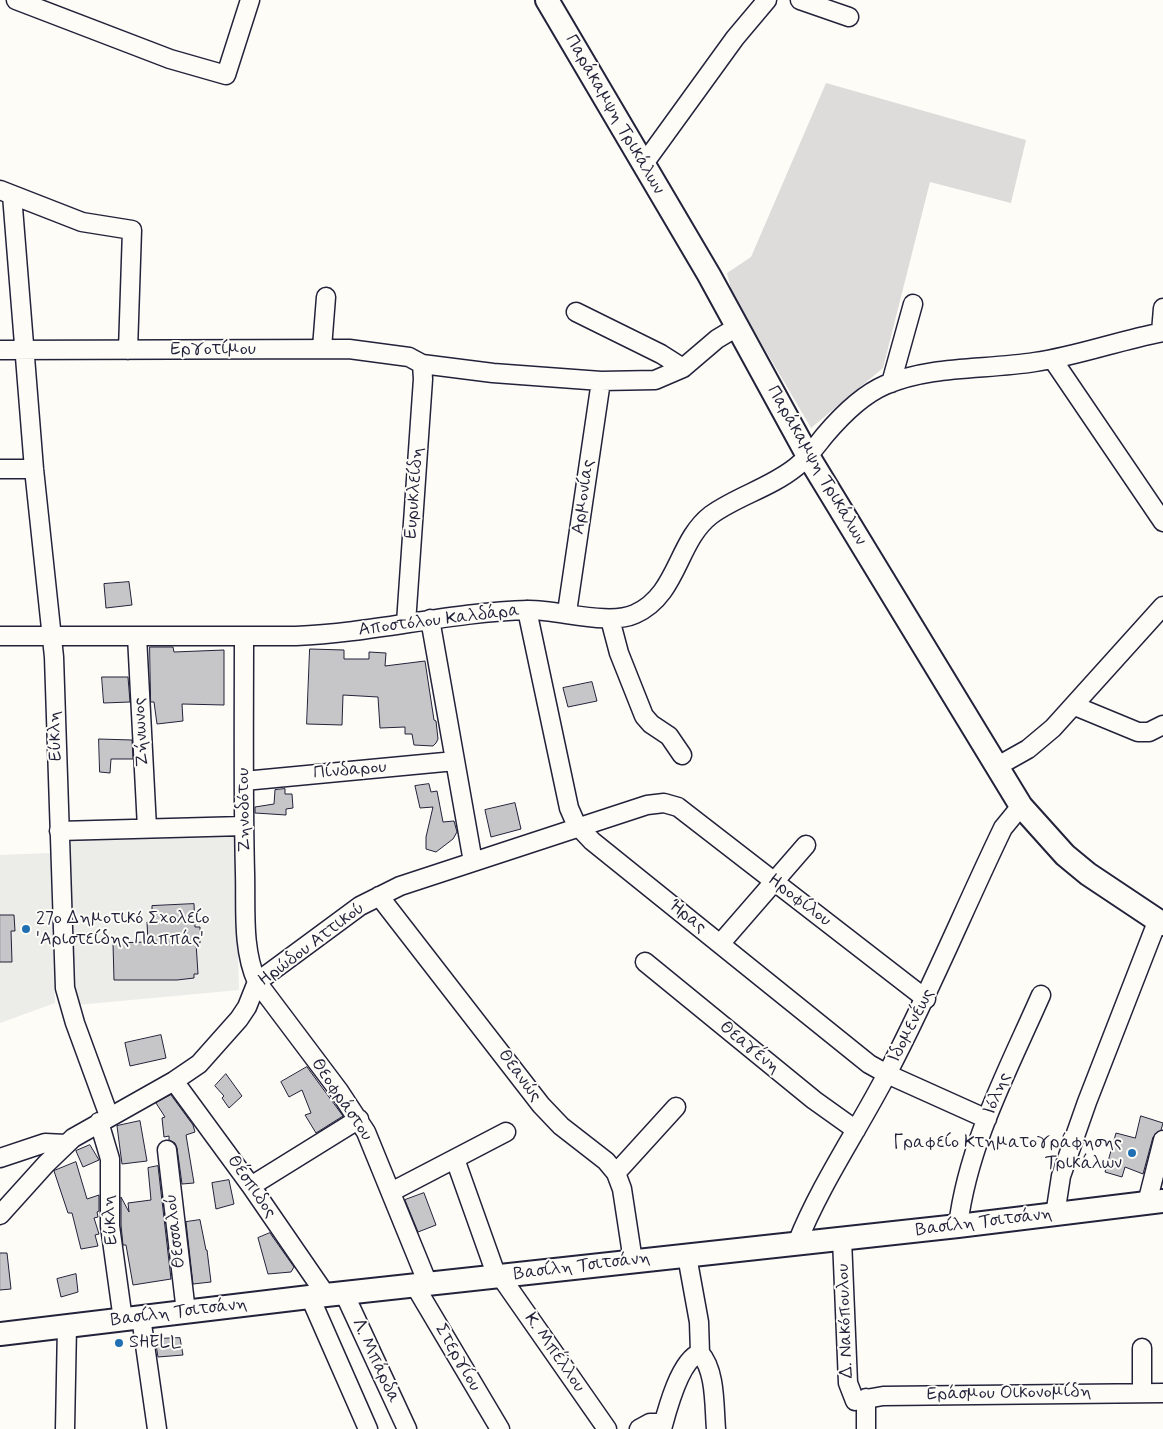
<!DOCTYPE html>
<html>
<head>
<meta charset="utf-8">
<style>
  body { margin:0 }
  canvas { display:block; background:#fdfcf7 }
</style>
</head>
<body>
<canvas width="1163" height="1429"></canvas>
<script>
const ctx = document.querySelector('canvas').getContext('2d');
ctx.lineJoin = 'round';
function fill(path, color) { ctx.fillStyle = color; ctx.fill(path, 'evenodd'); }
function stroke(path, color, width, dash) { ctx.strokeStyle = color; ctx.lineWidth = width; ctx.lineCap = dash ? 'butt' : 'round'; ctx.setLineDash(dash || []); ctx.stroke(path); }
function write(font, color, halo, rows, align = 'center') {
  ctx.font = font + ' Mynerve,sans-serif'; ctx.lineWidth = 4; ctx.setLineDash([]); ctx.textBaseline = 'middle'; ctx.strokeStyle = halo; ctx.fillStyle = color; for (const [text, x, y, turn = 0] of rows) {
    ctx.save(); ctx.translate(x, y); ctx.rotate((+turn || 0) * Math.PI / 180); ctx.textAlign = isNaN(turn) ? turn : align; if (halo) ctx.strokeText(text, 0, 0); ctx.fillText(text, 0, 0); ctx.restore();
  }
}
fill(new Path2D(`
  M235,831L239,990L77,1005L72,978L68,836Z
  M50,853L55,1003L0,1023V855Z`), '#ecece9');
fill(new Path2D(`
  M826,83L1026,140L1011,203L930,182L883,368L811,428L732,293L727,273L751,257Z`), '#dddcdb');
const building = new Path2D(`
  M129,582L132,605L106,608L104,584Z
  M150,647H173L174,652L224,650V705L182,704L183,721L157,724L154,702H151Z
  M310,649L344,650V659H369V652L386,653L385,666L425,661L434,720L436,721L438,739L436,743L433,746L414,745L412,734H405V727L380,728L378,697L343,695L342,725L307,724Z
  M102,677H128L130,702L104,703Z
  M592,682L597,701L568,707L563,688Z
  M99,739L132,740L133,759H111L110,773L100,772Z
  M429,784L431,792L437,791L443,822L454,821L457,832L453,839L436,852L426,849V837L433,807L420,808L415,786Z
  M285,789V794H292L293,808L286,809V815L255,813V807L274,804L275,790Z
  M515,803L521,829L491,837L485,810Z
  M194,904L195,927H200V943H196L198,974H194V978L177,980H114L113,943L148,942L147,922H152V906Z
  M0,915H14L15,931H11L12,962H0Z
  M161,1035L166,1058L130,1066L125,1043Z
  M307,1067L343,1116L316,1133L305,1115L311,1113L302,1090L289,1097L281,1082Z
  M226,1074L242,1096L229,1108L222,1098L224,1096L215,1086Z
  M171,1095L193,1125L195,1132L186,1135L194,1183L182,1184L177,1148L175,1143L169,1140V1136L164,1137L162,1118L165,1117L156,1103Z
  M1141,1116L1163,1123L1161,1130L1153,1137L1143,1174L1125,1167L1122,1177L1105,1172L1116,1133L1135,1138Z
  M140,1121L147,1161L122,1164L117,1126Z
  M90,1145L99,1160L83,1167L76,1151Z
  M76,1162L87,1199L99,1195V1211L97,1212L98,1217L94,1218L99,1234L95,1235L98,1246L81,1249L72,1213H68L54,1171Z
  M158,1166L171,1279L133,1285L126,1245H123L121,1225V1197L129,1212L128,1203L151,1200L148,1168Z
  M229,1180L234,1204L216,1209L212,1183Z
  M424,1193L436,1225L418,1232L405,1200Z
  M200,1220L206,1250H207L211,1282L193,1284L186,1222Z
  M270,1233L294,1267L291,1272L268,1274L258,1238Z
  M0,1253H7L11,1289L0,1290Z
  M76,1274L78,1292L61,1297L57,1279Z
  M180,1338L183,1355L158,1357L155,1339Z`);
fill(building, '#c6c6c8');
stroke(building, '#22223b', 1);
const minor = new Path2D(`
  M16,0L170,59L226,75L250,0
  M800,0L849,17
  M643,165L735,38L767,0
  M0,190L82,222L132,230L128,350
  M12,195L34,469L54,657L65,988L75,1023L109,1116
  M576,312L661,354L683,368
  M1161,332L1163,308
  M322,348L326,297
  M0,350L349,349L409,357L422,364
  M1053,360L1163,522
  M422,364L493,373L601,381L655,380L683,368L717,339L737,327
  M891,383L913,304
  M0,469H34
  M527,610L569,808L576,824L592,841L869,1064L887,1074L987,1119
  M567,612L601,381
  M430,619L473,862
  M610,619L619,653L644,716L651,724L669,736L682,755
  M406,623L423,379L422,364
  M0,636H296C374,633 450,612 529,610C560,610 609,626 635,614C678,595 677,541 711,515C737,496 770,488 796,467C808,458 816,446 825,435C842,415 862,395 885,385C932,365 985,370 1035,362C1078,356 1120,340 1163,332
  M137,636L147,828
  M244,637C244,716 243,795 245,873C246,909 242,949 257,982L339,1091L366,1132L428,1284
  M1075,706L1138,732H1149L1163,725
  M996,767L1028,749L1053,728L1163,606
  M244,781L455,761
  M59,831L244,826
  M379,896L541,1105L561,1126L606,1161L616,1173L622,1189L633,1261
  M720,944L806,845
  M645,962L814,1100L856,1130
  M174,1081L251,1186L326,1295
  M99,1122L110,1159V1226L123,1320
  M167,1150L186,1312
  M0,1158L45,1143L66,1144
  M455,1159L497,1277
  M616,1173L676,1107
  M251,1186L359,1119
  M391,1192L506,1132
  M1147,1203L1163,1140
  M0,1215L46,1164L73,1138L174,1081L199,1064L239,1019L247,1007L257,982L360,906L400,886L647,805L664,803L678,807L926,999
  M1055,1215L1061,1176L1087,1102L1157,922
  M958,1226C968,1144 1008,1070 1041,995
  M842,1239L848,1383L855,1401L883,1396L1163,1393
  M797,1243C821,1183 858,1130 888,1072C930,992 964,909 1003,828L1021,806
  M687,1256L699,1322L700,1353
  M501,1277L607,1429
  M415,1286L500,1429
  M344,1293L407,1429
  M310,1297L368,1429
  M141,1317L157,1429
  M700,1353C716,1371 714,1406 716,1429
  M1142,1393V1348
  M65,1429L67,1326
  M639,1429L650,1423H663
  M662,1429C667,1410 680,1360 700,1353
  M866,1429V1398`);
const major = new Path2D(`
  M547,0L709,275L808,456L1021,806L1065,855L1088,874L1163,924
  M0,1334L326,1295L958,1226L1163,1201`);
stroke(minor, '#22223b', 21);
stroke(major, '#22223b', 26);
stroke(minor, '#fdfcf7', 18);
stroke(major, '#fdfcf7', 22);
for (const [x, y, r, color] of [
  [26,929,5,"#1f6fb2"],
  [1132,1153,5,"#1f6fb2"],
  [119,1343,5,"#1f6fb2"]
]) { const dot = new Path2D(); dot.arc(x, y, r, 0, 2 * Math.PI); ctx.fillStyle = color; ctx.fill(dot); stroke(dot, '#fdfcf7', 2); }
write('18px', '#22223b', '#fdfcf7', [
  ["Παράκαμψη Τρικάλων",614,115,60],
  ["Εργοτίμου",213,350],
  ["Παράκαμψη Τρικάλων",816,466,60],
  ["Ευρυκλείδη",415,493,-86],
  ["Αρμονίας",584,497,-82],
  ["Αποστόλου Καλδάρα",439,621,-7],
  ["Ζήνωνος",142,732,-93],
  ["Εύκλη",56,736,-92],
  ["Πίνδαρου",350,771,-5],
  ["Ζηνοδότου",245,810,-91],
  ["Ηροφίλου",799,901,37],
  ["Ήρας",687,917,39],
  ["Ηρώδου Αττικού",312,945,-37],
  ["Ιδομενέως",912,1026,-63],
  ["Θεαγένη",749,1048,39],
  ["Θεανώς",519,1076,53],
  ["Ιόλης",998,1094,-67],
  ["Θεοφράστου",341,1100,56],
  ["Θέσπιδος",251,1187,55],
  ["Εύκλη",111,1220,-94],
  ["Βασίλη Τσιτσάνη",984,1223,-7],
  ["Θεσσαλού",176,1231,-97],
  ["Βασίλη Τσιτσάνη",582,1267,-7],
  ["Βασίλη Τσιτσάνη",179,1313,-7],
  ["Δ. Νακόπουλου",846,1321,-92],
  ["Κ. Μπέλλου",554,1353,55],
  ["Στεργίου",457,1358,60],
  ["Λ. Μπάρδα",375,1361,65],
  ["Εράσμου Οικονομίδη",1009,1394,-1]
]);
write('18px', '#22223b', '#fdfcf7', [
  ["27ο Δημοτικό Σχολείο",36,919],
  ["'Αριστείδης Παππάς'",36,940],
  ["Γραφείο Κτηματογράφησης",1122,1143,"right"],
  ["Τρικάλων",1122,1164,"right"],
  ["SHELL",129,1343]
], 'left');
</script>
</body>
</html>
